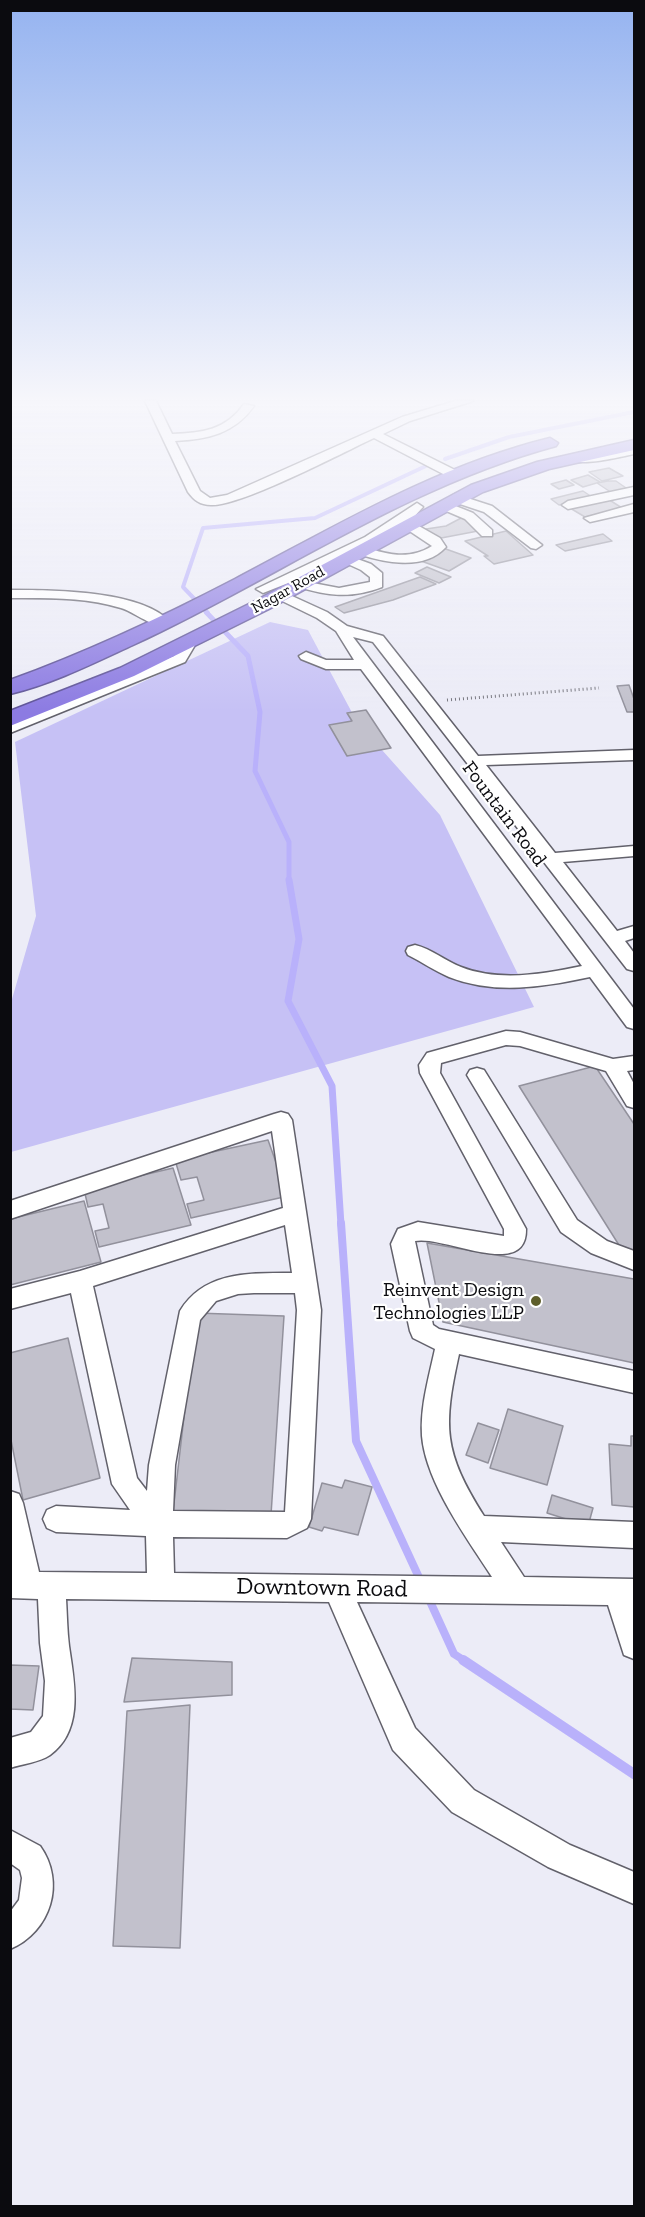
<!DOCTYPE html>
<html>
<head>
<meta charset="utf-8">
<style>
  body { margin:0 }
  #map { position:relative; width:645px; height:2217px; overflow:hidden; background:#ececf7; font-family:"Zilla Slab",serif }
  canvas { display:block }
  .frame { position:absolute; inset:0; border:12px solid #0b0b0f; pointer-events:none }
</style>
</head>
<body>
<div id="map">
<canvas width="645" height="2217"></canvas>
<div class="frame"></div>
</div>
<script>
const ctx = document.querySelector('canvas').getContext('2d');
ctx.lineJoin = 'round';
function fill(path, color) { ctx.fillStyle = color; ctx.fill(path, 'evenodd'); }
function stroke(path, color, width, dash) { ctx.strokeStyle = color; ctx.lineWidth = width; ctx.lineCap = dash ? 'butt' : 'round'; ctx.setLineDash(dash || []); ctx.stroke(path); }
function write(font, color, halo, rows, align = 'center') {
  ctx.font = font + ' "Zilla Slab",serif'; ctx.lineWidth = 4.5; ctx.setLineDash([]); ctx.textBaseline = 'middle'; ctx.strokeStyle = halo; ctx.fillStyle = color; for (const [text, x, y, turn = 0] of rows) {
    ctx.save(); ctx.translate(x, y); ctx.rotate((+turn || 0) * Math.PI / 180); ctx.textAlign = isNaN(turn) ? turn : align; if (halo) ctx.strokeText(text, 0, 0); ctx.fillText(text, 0, 0); ctx.restore();
  }
}
fill(new Path2D(`
  M270,622L308,630L357,722L440,815L534,1007L11,1152L10,1006L36,916L15,742Z`), '#c6c1f5');
stroke(new Path2D(`
  M445,459L509,437L634,412
  M208,613L183,587L203,528L315,518L428,465`), '#b9b1fb', 4);
stroke(new Path2D(`
  M206,612L248,656L260,712L255,771L289,842V882`), '#b9b1fb', 5);
stroke(new Path2D(`
  M289,880L299,939L288,1001L332,1086L341,1225`), '#b9b1fb', 7);
stroke(new Path2D(`
  M341,1223L356,1441L422,1584
  M428,1597L454,1654L465,1661`), '#b9b1fb', 8);
stroke(new Path2D(`
  M463,1660L634,1774`), '#b9b1fb', 10);
const building = new Path2D(`
  M609,468L623,476L602,481L589,472Z
  M588,475L600,482L583,487L571,480Z
  M566,480L574,485L559,489L551,484Z
  M608,481H616L629,490L612,493L597,483Z
  M583,491L592,497L559,505L551,499Z
  M608,499L622,508L585,517L570,508Z
  M463,517L478,531L436,539L426,529L446,526Z
  M506,531L533,555L494,564L484,556H488L465,541Z
  M603,534L612,541L565,551L556,545Z
  M443,548L471,558L449,571L421,561Z
  M427,567L451,577L439,583L415,573Z
  M420,577L436,584L393,600L344,613L335,607Z
  M629,685L634,699V712H627L617,686Z
  M366,710L391,748L347,756L329,725L352,721L347,713Z
  M595,1066L634,1124V1269L519,1086Z
  M268,1140L288,1196L191,1218L187,1204L204,1200L197,1177L181,1180L175,1160Z
  M173,1168L191,1225L99,1247L95,1231L109,1228L103,1204L88,1207L84,1189Z
  M84,1201L101,1262L10,1285V1219Z
  M427,1243L634,1279V1363L443,1322Z
  M196,1313L284,1316L271,1515L173,1512Z
  M68,1338L100,1478L23,1500L10,1435V1353Z
  M508,1409L563,1426L547,1485L490,1468Z
  M478,1423L499,1430L488,1463L466,1455Z
  M631,1436H634V1507L612,1505L609,1444L631,1446Z
  M345,1480L372,1487L358,1535L324,1527L322,1531L309,1527L322,1483L342,1488Z
  M552,1495L593,1508L588,1526L547,1513Z
  M132,1658L232,1662V1695L124,1702Z
  M10,1665L39,1666L33,1710L10,1709Z
  M190,1705L180,1948L113,1946L127,1711Z`);
fill(building, '#c2c1cc');
stroke(building, '#92919c', 1.5);
const minor = new Path2D(`
  M145,401H156L172,434C202,433 226,430 244,404L254,406C234,434 208,439 175,441L200,491L210,498L227,495L402,417L455,401H473L410,421L383,434L455,470V476H447L374,438C342,453 239,507 211,505C200,505 194,500 188,492Z
  M634,448V454C619,457 577,468 564,458C569,454 622,450 634,448Z
  M634,487V495L568,509L562,505L568,501Z
  M455,494L492,506L542,545L536,549L531,548L484,512L451,501L449,498Z
  M417,503L423,507L410,521L440,538L446,547C423,572 383,562 355,553L349,556L371,564L382,573V587C351,599 327,596 296,586V580L263,593L256,589L365,537ZM402,526L432,546C410,560 388,555 365,547ZM339,560L361,570L370,577V582L339,588L297,580Z
  M448,503L473,513L492,530V536H482L465,519L444,510V504Z
  M634,504V512L590,522L584,518Z
  M10,590C50,590 142,590 170,622L168,625C153,629 135,612 121,608C86,597 47,598 10,598Z
  M281,591L327,612L347,626L383,636L478,756L634,750V760L486,765L555,853L634,846V856L563,862L617,931L634,926V938L625,941L634,953V971L627,969L373,642L353,637L634,1009V1029L627,1027L590,977C543,987 495,995 449,977C435,971 422,962 408,955L406,951L408,947L415,945C432,949 445,961 461,967C499,982 544,974 582,966L361,669H326L301,659L299,656L306,652L326,660H354L336,631L317,618L276,598L274,595Z
  M191,636L198,640L185,662L10,733V722L174,656L186,637Z
  M506,1031L520,1032L613,1059L634,1056V1070L627,1071L634,1084V1108L627,1106L606,1071L520,1046L506,1045L441,1063L440,1073L526,1229C527,1281 444,1235 415,1241L433,1325L439,1329L634,1371V1393L459,1354C443,1427 443,1451 484,1516L634,1522V1548L501,1542L524,1577L634,1579V1659L624,1655L608,1605L357,1602L415,1728L474,1790L570,1845L634,1872V1904L548,1867L452,1812L393,1750L329,1602L66,1599C67,1615 67,1630 69,1646C74,1681 85,1730 50,1755C40,1762 22,1764 10,1768V1738L31,1732L43,1716L45,1681L40,1643L38,1599L10,1598V1491L19,1494L23,1503L39,1572L147,1573L146,1536L56,1532L47,1528L43,1519L47,1510L56,1506L130,1510L112,1484L71,1293L10,1309V1289L80,1271L283,1208L272,1131L10,1219V1201L274,1114L281,1112L288,1114L292,1120L321,1310L311,1519L307,1528L287,1538L173,1537L174,1573L492,1577C467,1538 426,1483 422,1436C420,1407 429,1377 435,1349L413,1338L410,1331L391,1244L398,1229L418,1222L504,1236V1229L420,1073L419,1065L427,1053ZM285,1225L292,1273C250,1273 204,1271 180,1311L149,1465L147,1491L137,1478L93,1286ZM254,1293H295L297,1310L285,1512L173,1511L175,1465L200,1320L216,1301L238,1294Z
  M477,1068L484,1070L577,1220L607,1241L634,1251V1270L591,1253L561,1232L467,1075L470,1070Z
  M10,1830L40,1846C66,1882 51,1932 10,1949V1912L19,1900L22,1878L20,1870L10,1863Z`);
const highway = new Path2D(`
  M550,438L558,443L556,446C404,487 274,580 133,645C94,663 52,684 10,694V680C87,652 162,617 235,579C338,525 436,466 550,438Z
  M634,440V450L549,469L483,492L269,609L134,676L10,726V711L120,668L255,601L471,485L537,462Z`);
stroke(minor, '#62616b', 3);
stroke(highway, '#5f5498', 3);
stroke(new Path2D(`
  M447,700L599,688`), '#73737b', 3, [1, 3]);
fill(minor, '#fff');
fill(highway, '#8c7be2');
const sky = ctx.createLinearGradient(0, 0, 0, 712);
sky.addColorStop(0, '#95b3f0');
sky.addColorStop(0.56, '#f6f6fb');
sky.addColorStop(1, '#f6f6fb00');
ctx.fillStyle = sky;
ctx.fillRect(0, 0, 645, 712);
for (const [x, y, r, color] of [
  [536,1301,6,"#5e5e2b"]
]) { const dot = new Path2D(); dot.arc(x, y, r, 0, 2 * Math.PI); ctx.fillStyle = color; ctx.fill(dot); stroke(dot, '#fff', 2); }
write('16px', '#0b0b0f', '#fff', [
  ["Nagar Road",288,590,-29]
]);
write('20px', '#0b0b0f', '#fff', [
  ["Fountain Road",504,814,53]
]);
write('20px', '#0b0b0f', '#fff', [
  ["Reinvent Design",524,1290],
  ["Technologies LLP",524,1313]
], 'right');
write('24px', '#0b0b0f', '#fff', [
  ["Downtown Road",322,1588,1]
]);
</script>
</body>
</html>
